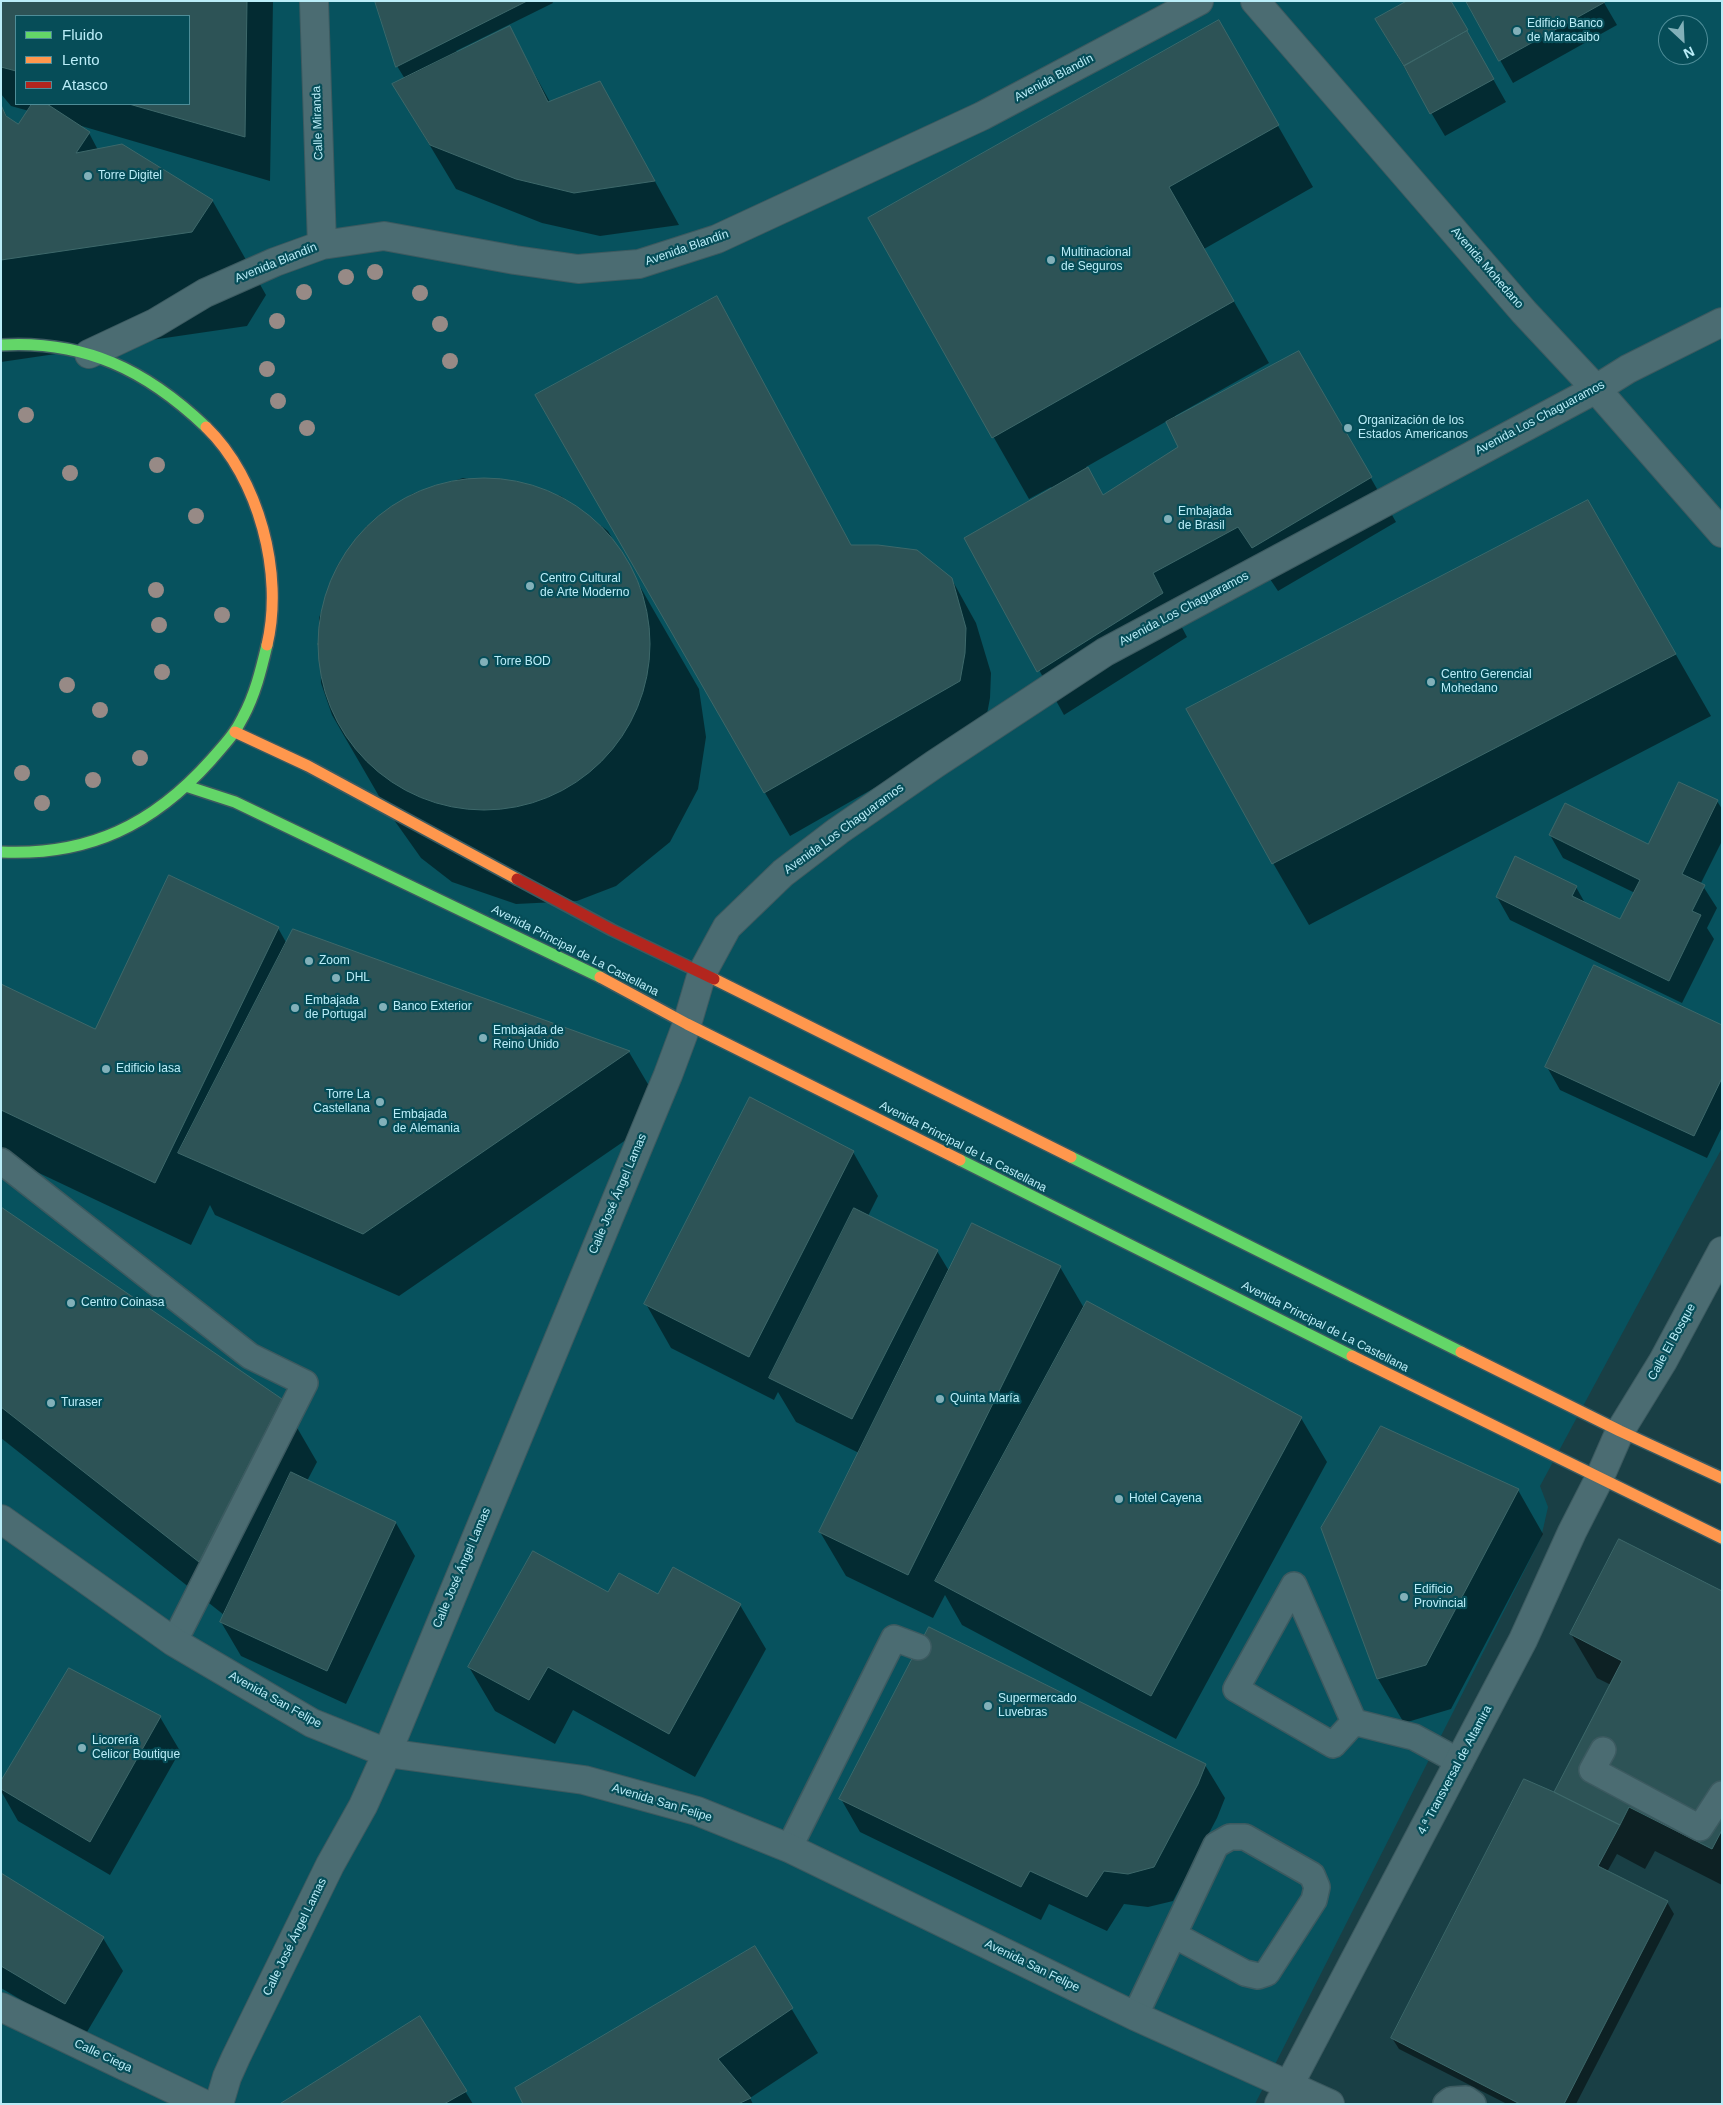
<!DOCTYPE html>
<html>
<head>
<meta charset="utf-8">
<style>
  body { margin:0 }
  #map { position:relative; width:1723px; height:2105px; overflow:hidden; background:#193f45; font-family:Arial,sans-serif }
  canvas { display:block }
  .frame { position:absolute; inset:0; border:2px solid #baedf8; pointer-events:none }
  .legend { position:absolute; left:15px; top:15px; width:175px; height:90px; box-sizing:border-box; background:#064d58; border:1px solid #4e8d98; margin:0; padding:6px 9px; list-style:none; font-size:15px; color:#baedf8 }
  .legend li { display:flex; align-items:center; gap:10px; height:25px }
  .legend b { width:25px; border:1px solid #4e8d98 }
  .north { position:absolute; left:1658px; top:15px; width:50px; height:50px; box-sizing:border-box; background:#064d58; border:1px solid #4e8d98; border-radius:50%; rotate:155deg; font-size:14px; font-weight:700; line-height:20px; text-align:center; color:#baedf8 }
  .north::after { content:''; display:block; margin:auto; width:18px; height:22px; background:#82b0b9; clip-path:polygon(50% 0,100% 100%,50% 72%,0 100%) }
</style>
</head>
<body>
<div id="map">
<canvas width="1723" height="2105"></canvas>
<div class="frame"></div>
<ul class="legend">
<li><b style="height:6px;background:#63d668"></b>Fluido</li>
<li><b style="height:6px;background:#ff974d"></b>Lento</li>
<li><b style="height:6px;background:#b3261e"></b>Atasco</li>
</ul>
<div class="north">N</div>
</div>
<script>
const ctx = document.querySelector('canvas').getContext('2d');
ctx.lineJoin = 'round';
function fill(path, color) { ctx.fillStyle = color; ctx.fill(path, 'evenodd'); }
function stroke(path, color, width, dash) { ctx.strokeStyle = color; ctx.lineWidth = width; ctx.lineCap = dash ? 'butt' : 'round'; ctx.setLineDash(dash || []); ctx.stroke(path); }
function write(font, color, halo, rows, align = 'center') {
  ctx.font = font + ' Arial,sans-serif'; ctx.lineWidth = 4.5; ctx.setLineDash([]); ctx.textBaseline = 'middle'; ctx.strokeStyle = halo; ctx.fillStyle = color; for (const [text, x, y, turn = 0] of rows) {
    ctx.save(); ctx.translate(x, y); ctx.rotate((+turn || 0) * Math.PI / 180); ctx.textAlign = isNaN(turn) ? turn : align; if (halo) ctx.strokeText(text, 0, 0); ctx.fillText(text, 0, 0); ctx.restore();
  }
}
fill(new Path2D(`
  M1,1H1722V1148L1540,1486L1548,1507L1541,1538L1255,2104H1ZM16,16H189V104H16ZM1668,25H1698V55H1668Z`), '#07525e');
fill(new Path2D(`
  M1,1H273L270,181L78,125L89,133L98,150L212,200L266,295L247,326L1,362V106L9,120L18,126L29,111L11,106L1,94ZM16,16H189V104H16Z
  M376,1H552L553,3L456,51L458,53L509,28L550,102L625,127L679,225L600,236L542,223L456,189L393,84L405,79L397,66Z
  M1449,1L1506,102L1445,136L1376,20Z
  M1603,1L1617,25L1513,83L1500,60Z
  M1218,21L1313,187L1204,249L1269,363L1175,416L1176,418L1299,353L1396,522L1278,591L1264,570L1177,618L1187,637L1064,715L966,538L1052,489L1051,487L1029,499L869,219ZM1167,421L1180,448L1103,496L1086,467Z
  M716,298L852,547L951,578L976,623L991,673L990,698L985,725L790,836L536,396Z
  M463,478L509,484L561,496L608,531L699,689L706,737L698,789L670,842L616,886L577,901L516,904L452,882L421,858L387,810L332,715L321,683L319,618L337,566L366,527L412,494Z
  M1588,501L1711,716L1309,925L1273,863Z
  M1717,801L1722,809V841L1701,883L1717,908L1707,928L1714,939L1682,1003L1510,920L1497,897L1576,887L1585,903L1621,920L1635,893L1563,858L1550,835L1649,845Z
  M278,928L287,944L294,931L629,1052L665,1113L399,1296L215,1215L210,1205L191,1245L1,1155V985L95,1030Z
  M1722,1026V1127L1707,1158L1560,1090L1547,1067Z
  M853,1152L878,1196L868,1216L937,1251L949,1271L1060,1267L1084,1308L1301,1418L1327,1462L1176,1739L962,1625L945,1595L933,1618L846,1576L820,1532L859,1453L796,1422L778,1392L774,1400L671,1348L646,1304Z
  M1,1209L281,1400L317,1462L307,1481L396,1523L415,1556L346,1704L241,1656L221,1622L224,1615L1,1438Z
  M1518,1490L1543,1534L1451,1709L1404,1723L1378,1679L1322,1528Z
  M673,1569L740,1605L766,1649L695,1777L573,1710L555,1744L495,1711L469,1667L609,1593L658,1596Z
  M1722,1592V1885L1655,1851L1645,1869L1617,1854L1607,1872L1667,1902L1674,1914L1576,2104H1507L1399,2049L1392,2038L1555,1793L1611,1685L1597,1678L1571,1634Z
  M70,1670L160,1717L180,1751L110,1875L18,1821L1,1791V1783Z
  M1205,1765L1225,1798L1217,1818L1173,1901L1148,1907L1124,1904L1107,1931L1049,1904L1041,1920L860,1832L841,1799Z
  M1,1874L103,1938L123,1971L84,2037L1,1988Z
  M755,1948L818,2053L750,2098L753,2104H525Z
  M420,2018L473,2104H283Z`), '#0007');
const building = new Path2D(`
  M1,1H247L245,137L129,104H189V16H16V71L1,67Z
  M375,1H527L396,67Z
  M1407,1H1451L1468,30L1404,66L1375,19Z
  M1466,1H1604L1605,2L1499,61Z
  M1219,20L1279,125L1169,187L1234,301L992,438L868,218Z
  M510,26L548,102L600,81L655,181L574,193L516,179L430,145L392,84Z
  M1467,31L1494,79L1430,114L1404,66Z
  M32,104H47L90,132L76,153L122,144L213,200L192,232L1,260V105L6,116L18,124Z
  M717,296L851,545H878L917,550L952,578L966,628L965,653L960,681L764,793L535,395Z
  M1299,351L1372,477L1252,548L1238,527L1153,573L1163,593L1037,672L964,538L1088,467L1103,495L1178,447L1166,422Z
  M318 644a166 166 0 1 1 332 0a166 166 0 1 1-332 0Z
  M1588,500L1676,654L1272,864L1186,709Z
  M1679,782L1718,800L1682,874L1705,885L1692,911L1701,915L1669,981L1496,897L1515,856L1577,886L1572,896L1620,919L1640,880L1549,835L1565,803L1648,844Z
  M169,875L279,927L155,1183L1,1110V984L95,1029Z
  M293,929L630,1051L363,1234L178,1153Z
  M1594,965L1722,1025V1078L1694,1136L1545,1067Z
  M750,1097L854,1151L749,1357L644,1304Z
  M1,1207L282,1399L199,1562L1,1407Z
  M854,1208L938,1250L852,1419L769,1378Z
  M972,1223L1061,1266L908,1575L819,1532Z
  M1087,1301L1302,1417L1151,1696L935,1581Z
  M1381,1426L1519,1489L1426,1665L1377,1679L1321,1528Z
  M291,1472L396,1522L327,1671L220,1622Z
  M1619,1539L1722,1591V1830L1712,1849L1629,1807L1620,1825L1554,1792L1622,1661L1570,1634Z
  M533,1551L608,1592L619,1573L658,1594L673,1567L741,1604L669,1734L548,1667L529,1700L468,1667Z
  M929,1627L1206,1764L1198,1784L1154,1867L1128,1874L1104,1871L1087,1897L1030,1871L1021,1887L839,1799Z
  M69,1668L161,1716L90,1842L1,1789V1781Z
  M1524,1779L1554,1792L1620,1825L1598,1866L1668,1901L1564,2104H1520L1391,2038Z
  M1,1873L104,1937L65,2004L1,1966Z
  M755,1946L793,2008L718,2059L751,2098L738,2104H523L515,2088Z
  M420,2016L467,2091L444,2104H280Z`);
fill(building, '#2d5356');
stroke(building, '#3d686a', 1);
const lane = new Path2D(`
  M1,1161L250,1356L305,1383L174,1642
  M1294,1585L1354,1722L1333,1745L1236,1689Z
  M1354,1722L1414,1737L1460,1762
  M1603,1750L1592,1770L1700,1828L1722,1794
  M789,1848L894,1638L918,1647
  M1135,2016L1216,1845L1230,1837H1245L1312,1875L1317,1887L1314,1900L1267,1973L1258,1976L1245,1973L1174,1935
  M1446,2104L1451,2100L1466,2099L1473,2104`);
const street = new Path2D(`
  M314,1L322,245
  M1255,1L1524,312L1596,389L1722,533
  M89,354L155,323L205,293L275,262L322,245L384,236L515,260L578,269L639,264L717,239L982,116L1199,1
  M1,1519L174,1642L312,1723L387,1753L584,1780L697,1811L789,1848L1135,2016L1330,2104
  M1,2007L204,2104
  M219,2104L227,2077L236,2057L330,1865L363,1806L387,1753L668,1075L687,1024L702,973L727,927L783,873L838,831L935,764L1105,652L1596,389L1628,369L1722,322
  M1279,2104L1523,1640L1572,1532L1599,1479L1620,1431L1663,1361L1722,1251`);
const fast = new Path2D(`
  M1,345C85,340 146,370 206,427
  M189,787L235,802L600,977
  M1,852C89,856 153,825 211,760C223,746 235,734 243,717C255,695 261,670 267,645
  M1071,1157L1461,1352
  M960,1160L1352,1356`);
const slow = new Path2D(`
  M206,427C259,478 284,574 267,645
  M235,732L308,766L517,879
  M600,977L687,1024L960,1160
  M714,979L1071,1157
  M1461,1352L1620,1431L1722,1478
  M1352,1356L1722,1538`);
const jam = new Path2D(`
  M517,879L612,930L714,979`);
stroke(lane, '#3c5a60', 28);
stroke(street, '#3c5a60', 30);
stroke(fast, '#3c5a60', 14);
stroke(slow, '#3c5a60', 14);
stroke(jam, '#3c5a60', 14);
stroke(lane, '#4b6c72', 25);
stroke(street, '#4b6c72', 28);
stroke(fast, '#63d668', 11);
stroke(slow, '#ff974d', 11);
stroke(jam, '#b3261e', 11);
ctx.fillStyle = '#978a86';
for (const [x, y] of [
  [375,272],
  [346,277],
  [304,292],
  [420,293],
  [277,321],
  [440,324],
  [450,361],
  [267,369],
  [278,401],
  [26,415],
  [307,428],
  [157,465],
  [70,473],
  [196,516],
  [156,590],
  [222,615],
  [159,625],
  [162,672],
  [67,685],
  [100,710],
  [140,758],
  [22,773],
  [93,780],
  [42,803]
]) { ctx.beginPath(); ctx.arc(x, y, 8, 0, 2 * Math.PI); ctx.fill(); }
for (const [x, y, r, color] of [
  [1517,31,5,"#82b0b9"],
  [88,176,5,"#82b0b9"],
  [1051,260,5,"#82b0b9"],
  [1348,428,5,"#82b0b9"],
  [1168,519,5,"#82b0b9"],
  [530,586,5,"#82b0b9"],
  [484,662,5,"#82b0b9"],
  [1431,682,5,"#82b0b9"],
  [309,961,5,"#82b0b9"],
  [336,978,5,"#82b0b9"],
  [383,1007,5,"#82b0b9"],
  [295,1008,5,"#82b0b9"],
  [483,1038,5,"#82b0b9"],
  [106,1069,5,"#82b0b9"],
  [380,1102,5,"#82b0b9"],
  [383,1122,5,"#82b0b9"],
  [71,1303,5,"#82b0b9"],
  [940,1399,5,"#82b0b9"],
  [51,1403,5,"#82b0b9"],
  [1119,1499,5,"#82b0b9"],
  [1404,1597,5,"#82b0b9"],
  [988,1706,5,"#82b0b9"],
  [82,1748,5,"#82b0b9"]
]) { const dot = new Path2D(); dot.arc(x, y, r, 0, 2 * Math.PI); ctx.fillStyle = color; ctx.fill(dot); stroke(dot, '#064d58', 2); }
write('12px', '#baedf8', '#064d58', [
  ["Edificio Banco",1527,24],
  ["de Maracaibo",1527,38],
  ["Torre Digitel",98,176],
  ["Multinacional",1061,253],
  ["de Seguros",1061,267],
  ["Organización de los",1358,421],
  ["Estados Americanos",1358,435],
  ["Embajada",1178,512],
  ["de Brasil",1178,526],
  ["Centro Cultural",540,579],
  ["de Arte Moderno",540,593],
  ["Torre BOD",494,662],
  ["Centro Gerencial",1441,675],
  ["Mohedano",1441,689],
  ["Zoom",319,961],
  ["DHL",346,978],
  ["Embajada",305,1001],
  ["de Portugal",305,1015],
  ["Banco Exterior",393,1007],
  ["Embajada de",493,1031],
  ["Reino Unido",493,1045],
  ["Edificio Iasa",116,1069],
  ["Torre La",370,1095,"right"],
  ["Castellana",370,1109,"right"],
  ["Embajada",393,1115],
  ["de Alemania",393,1129],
  ["Centro Coinasa",81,1303],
  ["Quinta María",950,1399],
  ["Turaser",61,1403],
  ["Hotel Cayena",1129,1499],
  ["Edificio",1414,1590],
  ["Provincial",1414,1604],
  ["Supermercado",998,1699],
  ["Luvebras",998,1713],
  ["Licorería",92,1741],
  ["Celicor Boutique",92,1755]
], 'left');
write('12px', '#baedf8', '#064d58', [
  ["Avenida Blandín",1054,78,-28],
  ["Calle Miranda",318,123,-92],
  ["Avenida Blandín",687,248,-19],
  ["Avenida Blandín",276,263,-22],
  ["Avenida Mohedano",1487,268,49],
  ["Avenida Los Chaguaramos",1540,418,-28],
  ["Avenida Los Chaguaramos",1184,609,-28],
  ["Avenida Los Chaguaramos",844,829,-36],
  ["Avenida Principal de La Castellana",575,951,27],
  ["Avenida Principal de La Castellana",963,1147,27],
  ["Calle José Ángel Lamas",618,1194,-67],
  ["Avenida Principal de La Castellana",1325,1327,27],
  ["Calle El Bosque",1672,1342,-61],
  ["Calle José Ángel Lamas",462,1568,-67],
  ["Avenida San Felipe",275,1700,29],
  ["4.ª Transversal de Altamira",1455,1770,-62],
  ["Avenida San Felipe",662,1803,17],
  ["Calle José Ángel Lamas",295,1937,-64],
  ["Avenida San Felipe",1032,1966,26],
  ["Calle Ciega",103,2056,25]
]);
</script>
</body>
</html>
